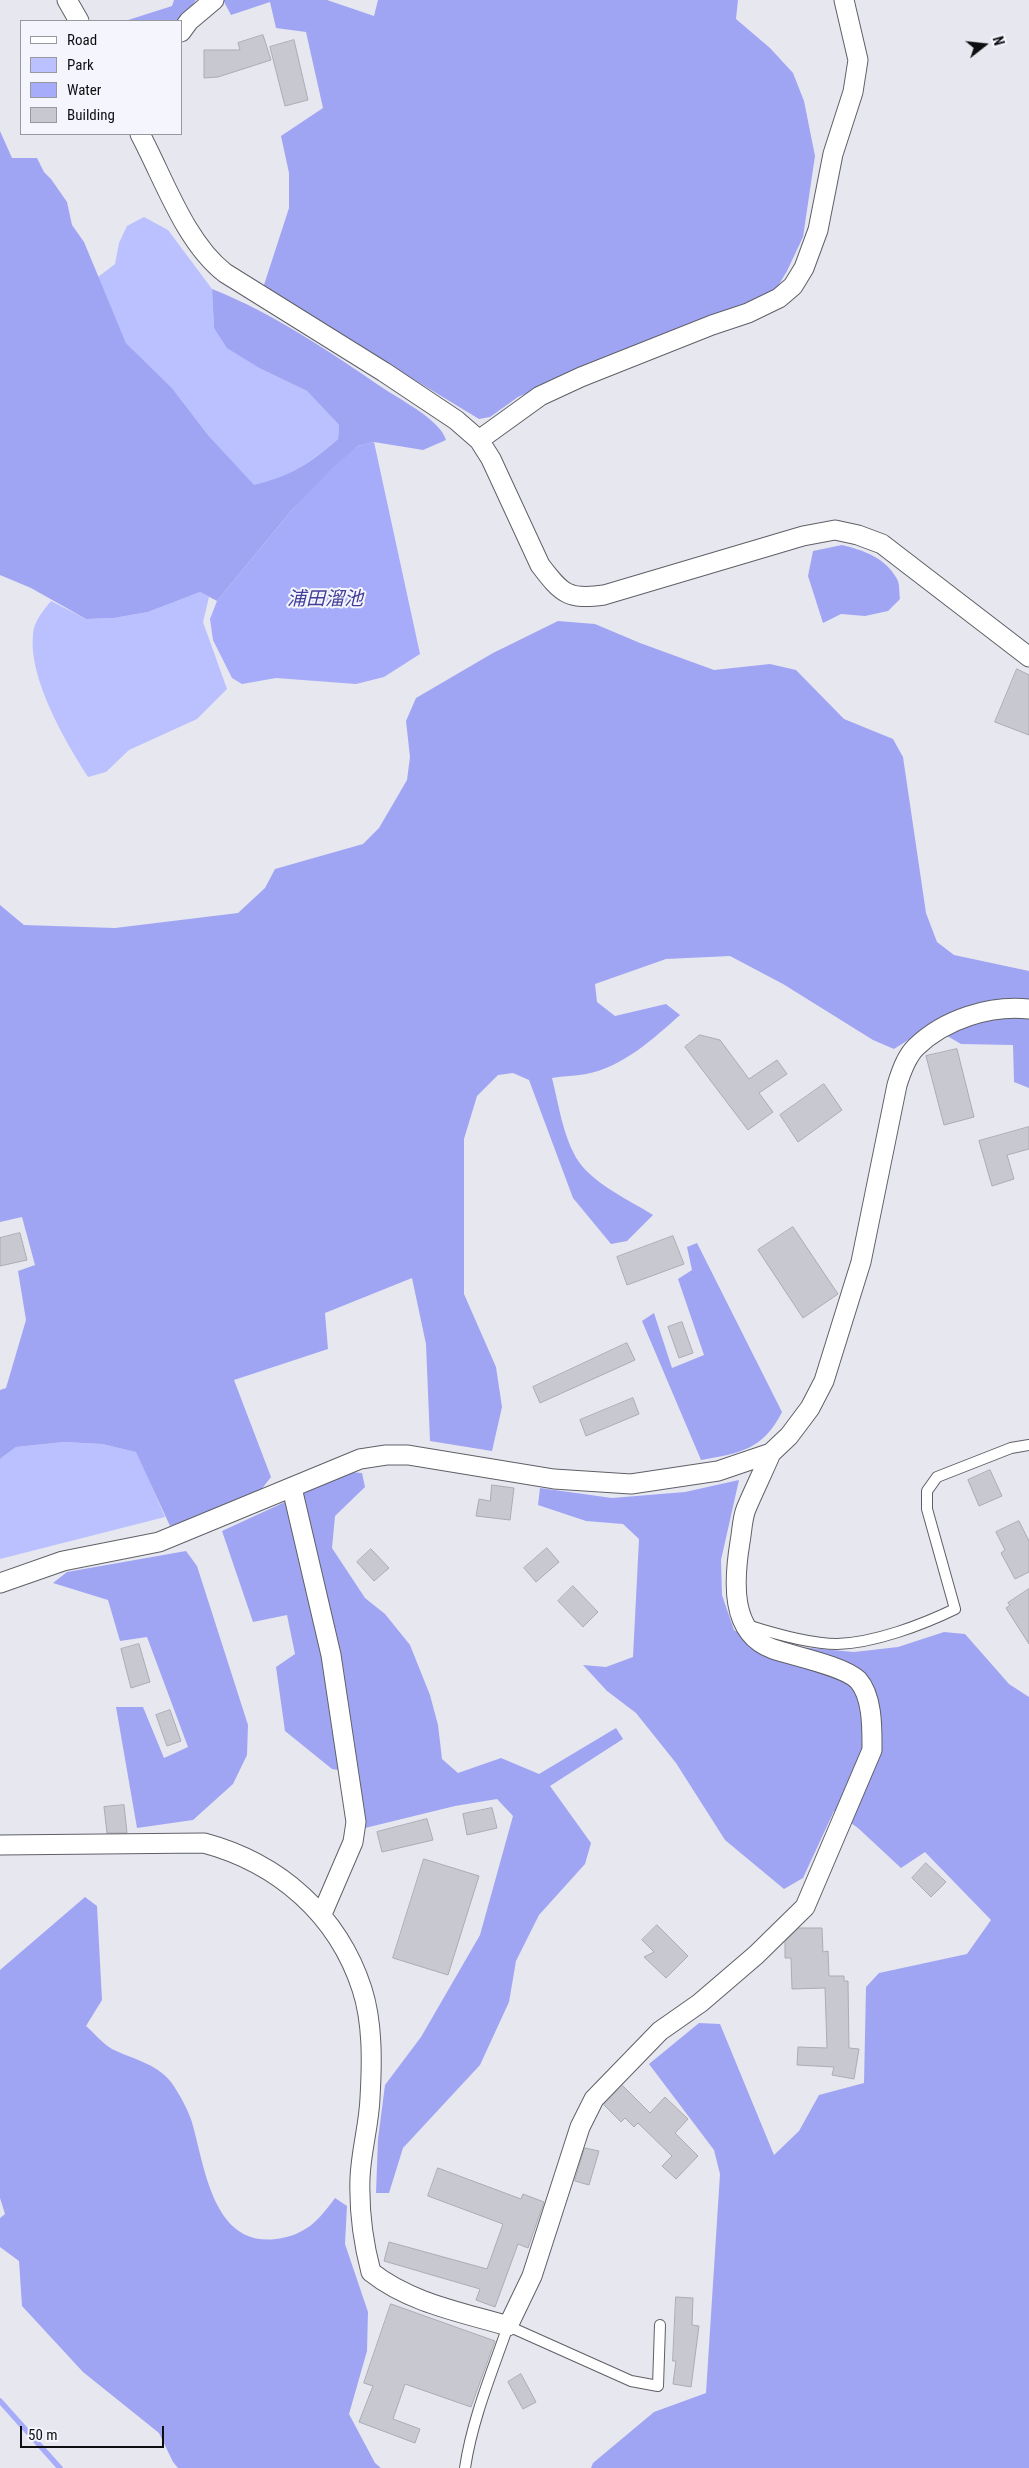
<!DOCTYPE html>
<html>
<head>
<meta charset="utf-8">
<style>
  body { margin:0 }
  #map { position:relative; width:1029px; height:2468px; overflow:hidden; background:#e7e7ef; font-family:"Roboto Condensed",sans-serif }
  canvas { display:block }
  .legend { position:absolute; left:20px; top:20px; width:162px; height:115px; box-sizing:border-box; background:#f4f5fd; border:1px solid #98999f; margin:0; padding:6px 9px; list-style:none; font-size:15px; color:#0f0f12 }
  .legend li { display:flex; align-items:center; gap:10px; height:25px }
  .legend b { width:25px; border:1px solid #98999f }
  .north { position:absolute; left:959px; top:20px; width:50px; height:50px; -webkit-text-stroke:4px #f4f5fd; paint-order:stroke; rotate:74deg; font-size:14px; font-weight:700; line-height:20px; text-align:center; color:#0f0f12 }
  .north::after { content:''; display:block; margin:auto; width:18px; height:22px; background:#0f0f12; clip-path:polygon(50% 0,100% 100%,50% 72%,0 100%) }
  .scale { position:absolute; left:20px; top:2426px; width:144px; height:22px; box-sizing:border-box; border:2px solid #0f0f12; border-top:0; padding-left:6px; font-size:15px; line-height:18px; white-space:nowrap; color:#0f0f12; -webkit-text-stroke:4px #f4f5fd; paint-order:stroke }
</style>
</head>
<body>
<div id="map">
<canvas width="1029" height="2468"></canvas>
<ul class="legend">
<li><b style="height:6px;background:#fff"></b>Road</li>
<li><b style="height:14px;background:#bbc0ff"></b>Park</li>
<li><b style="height:14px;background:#a6abfa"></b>Water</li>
<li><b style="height:14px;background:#c8c9d0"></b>Building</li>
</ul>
<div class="north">N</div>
<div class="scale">50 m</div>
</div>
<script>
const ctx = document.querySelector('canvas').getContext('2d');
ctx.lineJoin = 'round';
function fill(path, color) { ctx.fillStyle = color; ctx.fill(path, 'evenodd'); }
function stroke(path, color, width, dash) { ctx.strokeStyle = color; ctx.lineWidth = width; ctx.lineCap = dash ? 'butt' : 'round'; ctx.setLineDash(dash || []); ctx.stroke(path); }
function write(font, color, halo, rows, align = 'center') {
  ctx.font = font + ' "Roboto Condensed","Noto Sans JP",sans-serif'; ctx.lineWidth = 4; ctx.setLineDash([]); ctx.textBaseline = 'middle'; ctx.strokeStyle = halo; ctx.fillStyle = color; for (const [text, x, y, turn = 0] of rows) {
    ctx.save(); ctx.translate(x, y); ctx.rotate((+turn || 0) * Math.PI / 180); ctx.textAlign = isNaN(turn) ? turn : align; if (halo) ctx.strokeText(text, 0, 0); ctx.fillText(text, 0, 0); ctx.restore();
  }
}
fill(new Path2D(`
  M144,217L168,230L212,289L214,328L261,369L307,391L339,425L338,439C308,464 292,476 254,486L208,435L172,388L126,343L98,277L115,264L119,243L127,226Z
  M200,592L209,597L203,622L227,689L197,719L129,750L106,772L88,777C65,741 28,678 33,634C34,621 43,611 51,601L86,619L114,618L148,612Z
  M64,1442L102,1444L137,1452L165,1517L0,1559V1459L16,1447Z`), '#bbc0ff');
fill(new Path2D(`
  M174,0H196L181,21H125L172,6Z
  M223,0H327L374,16L378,0H738L736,19L770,48L793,73L804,101L815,156L803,237L787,271L772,296L701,319L518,397L490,417L479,419L263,288L289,208V173L281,136L323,108L306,32L276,28L270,2L231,15Z
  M0,131L12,158H37L44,172L51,179L67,202L72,225L84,242L126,343L172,388L208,435L254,485C291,476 309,464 338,439L339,425L307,391L261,369L227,348L214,328L212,289C275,314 330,352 386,390C403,401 441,421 446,440L423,450L374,442L358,446L291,511L217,601L200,592L148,612L114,618L86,619L31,588L0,575Z
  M842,545C863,550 886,558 897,579C900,584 899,593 900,599L888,611L865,616L841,614L823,623L808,576L813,551Z
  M558,621L595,624L640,643L714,670L770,664L796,670L844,719L893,739L903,757L926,913L937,942L954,955L1029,971V1088L1014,1082L1013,1045L961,1044L930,1026L894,1049L873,1040L783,984L730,956L666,959L595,984L597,1002L615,1016L666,1004L680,1015C653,1039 623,1067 586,1074C575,1076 563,1076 552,1078C559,1105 563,1138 579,1162C594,1184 631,1201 653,1215L627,1241L611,1244L573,1198L529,1080L513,1073L498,1075L477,1096L464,1139V1294L496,1367L502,1407L492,1451L430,1441L426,1344L412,1278L325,1313L328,1349L234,1380L271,1477L257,1495L170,1526L136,1452L102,1444L64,1442L16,1447L0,1459V1390L6,1388L26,1320L18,1271L35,1265L22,1217L0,1222V905L24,925L115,928L238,913L265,888L275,869L363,844L379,828L407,780L410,757L406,721L416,698L493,653Z
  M697,1243L782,1412C763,1450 740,1453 701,1460L642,1321L654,1313L672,1368L704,1355L678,1279L692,1270L687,1247Z
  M350,1472L362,1473L365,1487L335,1516L332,1548L365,1598L385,1614L410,1645L430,1695L438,1725L442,1759L458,1773L501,1758L539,1774L616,1728L623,1739L550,1786L591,1843L585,1864L539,1915L516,1961L509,2002L480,2065L403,2148L389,2193H376L378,2139L385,2085L421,2037L480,1935L513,1816L497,1799L455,1806L365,1828L357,1773L332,1769L285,1731L276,1667L295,1654L287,1615L253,1622L222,1531Z
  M739,1480L721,1560L722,1595L734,1630L756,1643L854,1652L898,1647L944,1632L965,1634L1009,1684L1029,1697V2468H591L593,2463L654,2412L706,2393L720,2174L714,2150L649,2064L699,2023L720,2024L774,2155L799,2131L819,2095L864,2083L866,1987L879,1973L967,1954L991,1920L925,1852L901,1868L858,1828L834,1811L803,1878L784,1889L725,1840L676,1763L636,1713L607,1691L583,1665L606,1667L633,1657L639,1539L623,1524L586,1521L538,1505L540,1488L612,1498L685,1492Z
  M186,1551L197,1566L248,1725L247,1755L233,1784L193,1820L137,1828L116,1707H143L164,1758L188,1747L147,1637L120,1641L108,1600L53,1583L67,1572Z
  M85,1897L97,1906L102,2000L86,2026C94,2033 103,2044 112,2049C132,2059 156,2063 171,2082C179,2093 190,2113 193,2126C205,2169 214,2247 276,2239C306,2235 318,2221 335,2198L347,2206L345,2244L368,2312L367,2351L349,2414L375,2463L381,2468H178L173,2462L159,2433L83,2372L22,2306L19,2261L0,2247V2218L5,2214L0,2198V1970Z`), '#a0a5f3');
fill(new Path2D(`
  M374,442L420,654L384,677L356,684L276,678L242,684L232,678L213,640L210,619L217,601L291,511L332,468L358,446Z`), '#a6abfa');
stroke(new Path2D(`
  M0,2401L60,2468`), '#a6abfa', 5.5);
const building = new Path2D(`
  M263,35L271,60L218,77L204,78V50H240L238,43Z
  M294,40L308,100L285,106L270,47Z
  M1017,669L1029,675V735L995,722Z
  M700,1035L720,1040L749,1079L777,1060L787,1074L759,1093L773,1112L748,1130L685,1047Z
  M957,1049L974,1117L944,1125L926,1056Z
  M824,1084L842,1110L798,1142L780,1115Z
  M1029,1127V1149L1007,1155L1014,1179L992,1186L979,1141Z
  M793,1227L838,1294L803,1318L758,1250Z
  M20,1233L27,1260L0,1266V1238Z
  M673,1236L684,1264L627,1285L617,1257Z
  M682,1322L693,1353L679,1358L668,1327Z
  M627,1343L635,1360L540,1403L533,1387Z
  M633,1398L639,1414L586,1436L580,1420Z
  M990,1470L1002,1496L979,1506L968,1480Z
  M492,1485L514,1488L510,1520L476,1516L479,1499L490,1501Z
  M1019,1521L1029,1541V1572L1015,1579L1001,1553L1005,1550L996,1532Z
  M547,1548L559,1562L536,1582L524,1568Z
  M371,1549L389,1568L374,1581L357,1562Z
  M573,1586L598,1612L583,1627L558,1601Z
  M1029,1589V1644L1006,1608L1010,1605L1008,1603Z
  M139,1644L150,1682L131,1688L121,1649Z
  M170,1710L181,1741L167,1746L156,1715Z
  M124,1805L127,1833H107L104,1807Z
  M492,1808L497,1828L467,1835L463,1814Z
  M427,1819L433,1840L382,1852L377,1832Z
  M424,1859L479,1876L448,1975L393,1958Z
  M926,1863L946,1882L931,1897L912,1878Z
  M657,1925L688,1956L666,1978L644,1957L654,1952L642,1940Z
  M799,1928H822L823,1952L828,1951L829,1976H844V1981H848L849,2048L859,2049L854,2079L832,2075L834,2067L797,2065L798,2047L827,2048L825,1988L792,1989L791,1958H785V1942Z
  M623,2086L650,2113L665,2097L688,2119L675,2133L698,2156L676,2179L662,2166L672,2156L638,2123L634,2127L625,2118L621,2122L604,2105Z
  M585,2148L599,2151L589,2185L575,2181Z
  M438,2168L521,2199L523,2194L544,2202L528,2248L518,2244L495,2307L476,2300L480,2289L384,2261L389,2242L487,2269L503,2224L428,2196Z
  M676,2297L693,2298L692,2325L699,2326L691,2387L673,2384L676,2361H673Z
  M391,2304L495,2341L471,2407L405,2384L393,2419L420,2429L415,2443L359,2422L373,2386L364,2383Z
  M521,2374L536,2402L523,2409L508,2382Z`);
fill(building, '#c8c9d0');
stroke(building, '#abacb3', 1);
const service = new Path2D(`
  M747,1625C772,1633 811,1644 837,1644C874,1643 922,1625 955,1609L927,1509V1491L937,1477L1011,1448L1029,1445
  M465,2468C472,2420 492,2372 508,2326L631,2381L658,2386L660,2325`);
const minor = new Path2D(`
  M67,0L79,21
  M181,32L189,21L214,0
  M140,134C164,179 185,242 225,273L384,372L456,420L479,440L491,459L540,565C562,594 568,600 604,595L803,536L835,530L858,535L882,544L1029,657
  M479,440L540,396L581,377L712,325L748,313L779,298L793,286L804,268L818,230L833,154L853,92L858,60L844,0
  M292,1488L331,1655L356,1822L353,1842L322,1914
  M0,1583L63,1561L159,1542L360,1459L386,1455H408L554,1479L631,1484L718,1471L771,1453L789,1436L810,1408L824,1381L861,1262L897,1085C901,1072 906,1057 916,1047C945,1019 990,1005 1029,1009
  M0,1845L204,1843C279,1863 338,1915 362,1989C373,2023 372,2063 370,2098C369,2125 361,2151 360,2178C359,2208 363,2242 371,2272C410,2303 461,2312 508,2326L532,2276L580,2127L594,2099L660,2031L700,2003L756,1955L805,1907L872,1750C872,1729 873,1697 858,1680C844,1666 793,1656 773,1649C729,1633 734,1579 740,1542C742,1532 742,1519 746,1509C754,1490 763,1472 771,1453`);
stroke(service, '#5f6067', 12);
stroke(minor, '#5f6067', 21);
stroke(service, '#fff', 10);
stroke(minor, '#fff', 19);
write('italic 19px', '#433e98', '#f4f5fd', [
  ["浦田溜池",325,600]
]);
</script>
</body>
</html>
